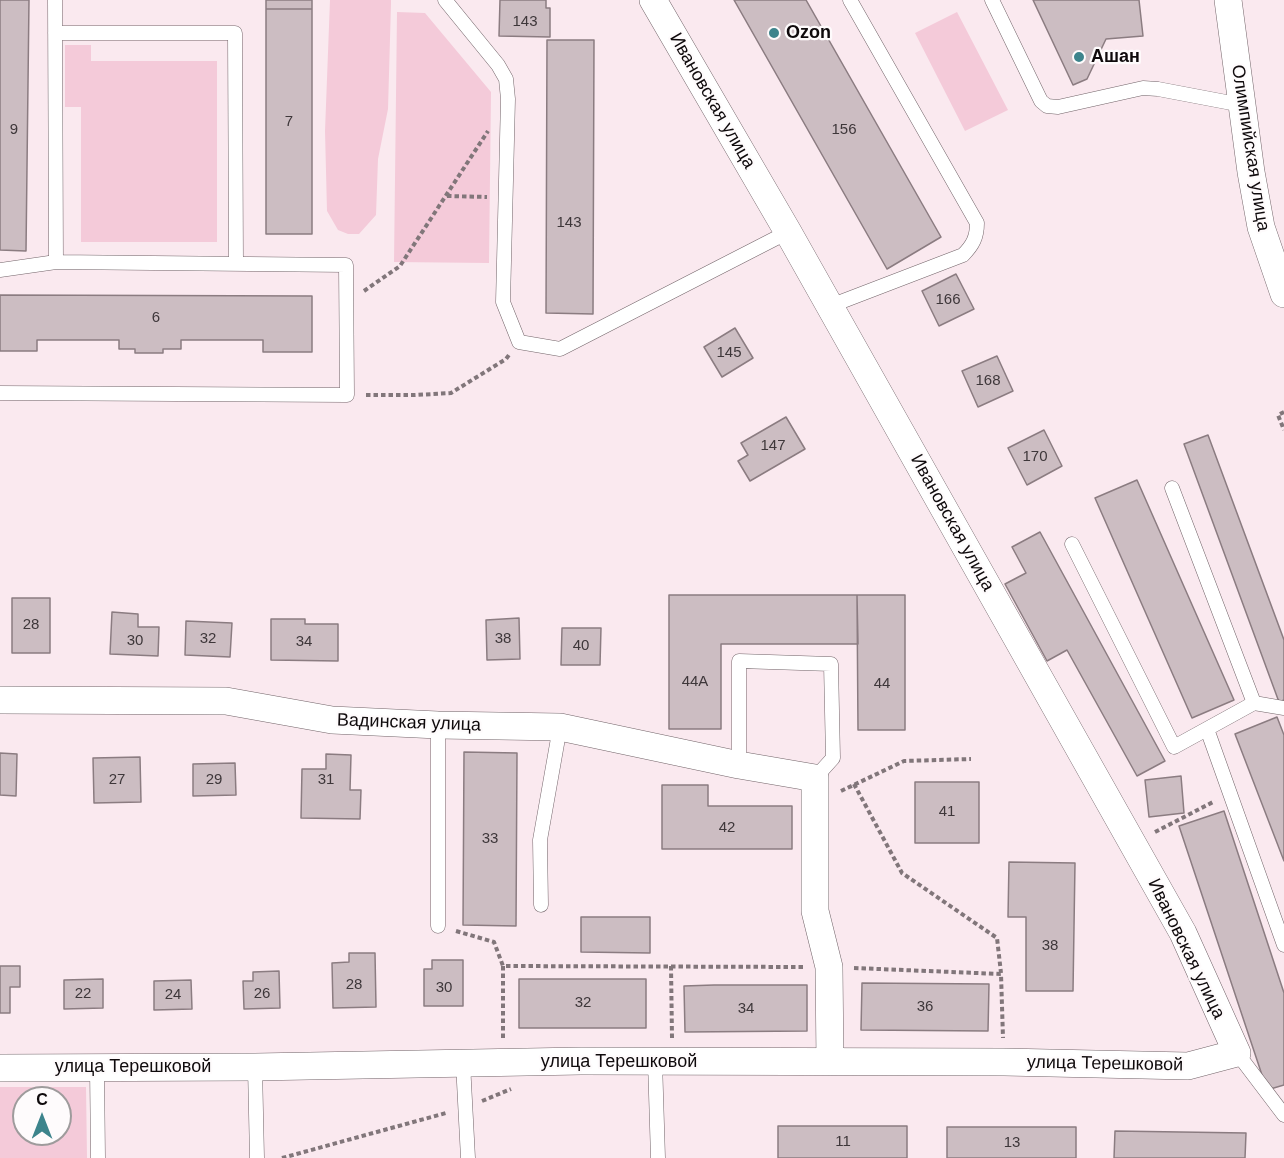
<!DOCTYPE html>
<html>
<head>
<meta charset="utf-8">
<style>
  body { margin:0 }
  #map { position:relative; width:1284px; height:1158px; overflow:hidden; background:#fae9ef; font-family:Helvetica,sans-serif }
  canvas { display:block }
  .north { position:absolute; left:12px; top:1086px; width:60px; height:60px; box-sizing:border-box; background:#fefbfc; border:2px solid #9e9b9c; border-radius:50%; rotate:0deg; font-size:16px; font-weight:700; line-height:24px; text-align:center; color:#0f0a0c }
  .north::after { content:''; display:block; margin:auto; width:21px; height:27px; background:#3d848c; clip-path:polygon(50% 0,100% 100%,50% 72%,0 100%) }
</style>
</head>
<body>
<div id="map">
<canvas width="1284" height="1158"></canvas>
<div class="north">С</div>
</div>
<script>
const ctx = document.querySelector('canvas').getContext('2d');
ctx.lineJoin = 'round';
function fill(path, color) { ctx.fillStyle = color; ctx.fill(path, 'evenodd'); }
function stroke(path, color, width, dash) { ctx.strokeStyle = color; ctx.lineWidth = width; ctx.lineCap = dash ? 'butt' : 'round'; ctx.setLineDash(dash || []); ctx.stroke(path); }
function write(font, color, halo, rows, align = 'center') {
  ctx.font = font + ' Helvetica,sans-serif'; ctx.lineWidth = 4.5; ctx.setLineDash([]); ctx.textBaseline = 'middle'; ctx.strokeStyle = halo; ctx.fillStyle = color; for (const [text, x, y, turn = 0] of rows) {
    ctx.save(); ctx.translate(x, y); ctx.rotate((+turn || 0) * Math.PI / 180); ctx.textAlign = isNaN(turn) ? turn : align; if (halo) ctx.strokeText(text, 0, 0); ctx.fillText(text, 0, 0); ctx.restore();
  }
}
fill(new Path2D(`
  M330,0H391V4L388,109L378,159L376,215L359,234H348L338,230L327,211L325,131Z
  M397,12L425,13L491,92L489,263L394,262Z
  M957,12L1008,110L965,131L915,33Z
  M65,45H91V61H217V242H81V107H65Z
  M0,1087H86L87,1158H0ZM24,1098H60V1134H24Z`), '#f4cad9');
const building = new Path2D(`
  M0,0H29L26,251L0,250Z
  M266,0H312V9H266Z
  M500,0H546V8H550V37L499,36Z
  M734,0H806L941,237L887,269Z
  M1033,0H1139L1143,36L1106,39L1087,79L1073,85Z
  M266,9H312V234H266Z
  M547,40H594L593,314L546,313Z
  M956,274L974,309L939,326L922,291Z
  M0,295L312,296V352H263V340H181V349H163V353H135V349H119V340H37V351H0Z
  M735,328L753,358L722,377L704,347Z
  M997,356L1013,391L978,407L962,371Z
  M786,417L805,449L750,481L738,461L748,455L741,443Z
  M1044,430L1062,466L1027,485L1008,448Z
  M1208,435L1284,640V700L1279,702L1184,444Z
  M1137,480L1234,700L1192,718L1095,498Z
  M1040,532L1165,761L1137,776L1067,650L1047,661L1005,584L1026,573L1012,547Z
  M669,595H857L858,644H721V729H669Z
  M857,595H905V730H858Z
  M12,598H50V653H12Z
  M112,612L138,614V627H159L158,656L110,654Z
  M519,618L520,659L487,660L486,620Z
  M271,619H305V624H338V661L271,660Z
  M186,621L232,623L230,657L185,655Z
  M562,628H601L600,665H561Z
  M1277,717L1284,735V861L1235,734Z
  M464,752L517,753L516,926L463,925Z
  M0,753L17,754L16,796L0,795Z
  M326,754L351,755L350,790H361L360,819L301,818L302,769H326Z
  M140,757L141,802L94,803L93,758Z
  M235,763L236,795L193,796V764Z
  M1181,776L1184,813L1149,817L1145,780Z
  M915,782H979V843H915Z
  M662,785H708V806H792V849H662Z
  M1224,811L1284,993V1085L1267,1090L1179,826Z
  M1009,862L1075,863L1073,991H1026V917H1008Z
  M581,917H650V953L581,952Z
  M349,953H375L376,1007L333,1008L332,963L349,962Z
  M432,960H463V1006H424V969H432Z
  M0,966H20V987H10V1013H0Z
  M279,971L280,1008L244,1009L243,981H253V972Z
  M103,979V1008L64,1009V980Z
  M519,979H646V1028H519Z
  M191,980L192,1009L154,1010V981Z
  M862,983L989,984L988,1031L861,1030Z
  M714,985H807V1031L685,1032L684,986Z
  M778,1126H907V1158H778Z
  M947,1127H1076V1158H947Z
  M1115,1131L1246,1133L1245,1158H1114Z`);
fill(building, '#ccbdc2');
stroke(building, '#8b7c81', 1.5);
const lane = new Path2D(`
  M445,0L498,65L506,79L508,99L503,302L519,342L560,349L788,232
  M992,0L1041,101L1047,106L1058,107L1143,88L1158,89L1242,105
  M55,33H235L236,264
  M0,270L56,262L55,0
  M830,306L963,255C973,245 977,237 977,223L850,0
  M0,393L347,395L346,265L56,262
  M1072,544L1174,747L1254,703L1172,488
  M1254,703L1284,708
  M438,725V926
  M1207,729L1284,945
  M739,765V661L831,664L833,758L815,778
  M541,905L540,840L560,727
  M1237,1053L1284,1115
  M655,1061L658,1158
  M463,1063L468,1158
  M255,1067L257,1158
  M97,1068L98,1158`);
const street = new Path2D(`
  M1228,0L1251,172L1261,227L1284,294
  M0,700L226,701L332,720L438,725L560,727L739,765L815,778V911L829,967L830,1062
  M0,1068L255,1067L581,1061L1004,1062L1188,1066L1237,1053L1183,933L788,232L653,0`);
stroke(lane, '#726469', 15);
stroke(street, '#726469', 28);
stroke(new Path2D(`
  M447,196L487,197
  M364,291L400,266L488,131
  M366,395H415L451,393L506,359L509,355
  M1284,412L1278,415L1284,430
  M854,784L902,873L997,938L1001,973
  M841,791L904,761L971,759
  M1155,832L1215,801
  M456,931L494,942L503,966
  M671,966L672,1038
  M854,968L1001,974L1003,1038
  M503,1038V966L804,967
  M482,1101L511,1089
  M282,1158L446,1113`), '#81767a', 4, [4.5, 3]);
stroke(lane, '#fff', 14);
stroke(street, '#fff', 27);
for (const [x, y, r, color] of [
  [774,33,6,"#3d848c"],
  [1079,57,6,"#3d848c"]
]) { const dot = new Path2D(); dot.arc(x, y, r, 0, 2 * Math.PI); ctx.fillStyle = color; ctx.fill(dot); stroke(dot, '#fefbfc', 2); }
write('15px', '#3e373a', null, [
  ["143",525,22],
  ["7",289,122],
  ["9",14,130],
  ["156",844,130],
  ["143",569,223],
  ["166",948,300],
  ["6",156,318],
  ["145",729,353],
  ["168",988,381],
  ["147",773,446],
  ["170",1035,457],
  ["28",31,625],
  ["32",208,639],
  ["38",503,639],
  ["30",135,641],
  ["34",304,642],
  ["40",581,646],
  ["44А",695,682],
  ["44",882,684],
  ["27",117,780],
  ["29",214,780],
  ["31",326,780],
  ["41",947,812],
  ["42",727,828],
  ["33",490,839],
  ["38",1050,946],
  ["28",354,985],
  ["30",444,988],
  ["22",83,994],
  ["26",262,994],
  ["24",173,995],
  ["32",583,1003],
  ["36",925,1007],
  ["34",746,1009],
  ["11",843,1142],
  ["13",1012,1143]
]);
write('bold 18px', '#0f0a0c', '#fefbfc', [
  ["Ozon",786,33],
  ["Ашан",1091,57]
], 'left');
write('18px', '#0f0a0c', '#fefbfc', [
  ["Ивановская улица",712,101,60],
  ["Олимпийская улица",1250,148,81],
  ["Ивановская улица",952,523,61],
  ["Вадинская улица",409,723,2],
  ["Ивановская улица",1186,949,64],
  ["улица Терешковой",619,1062],
  ["улица Терешковой",1105,1064,1],
  ["улица Терешковой",133,1067]
]);
</script>
</body>
</html>
